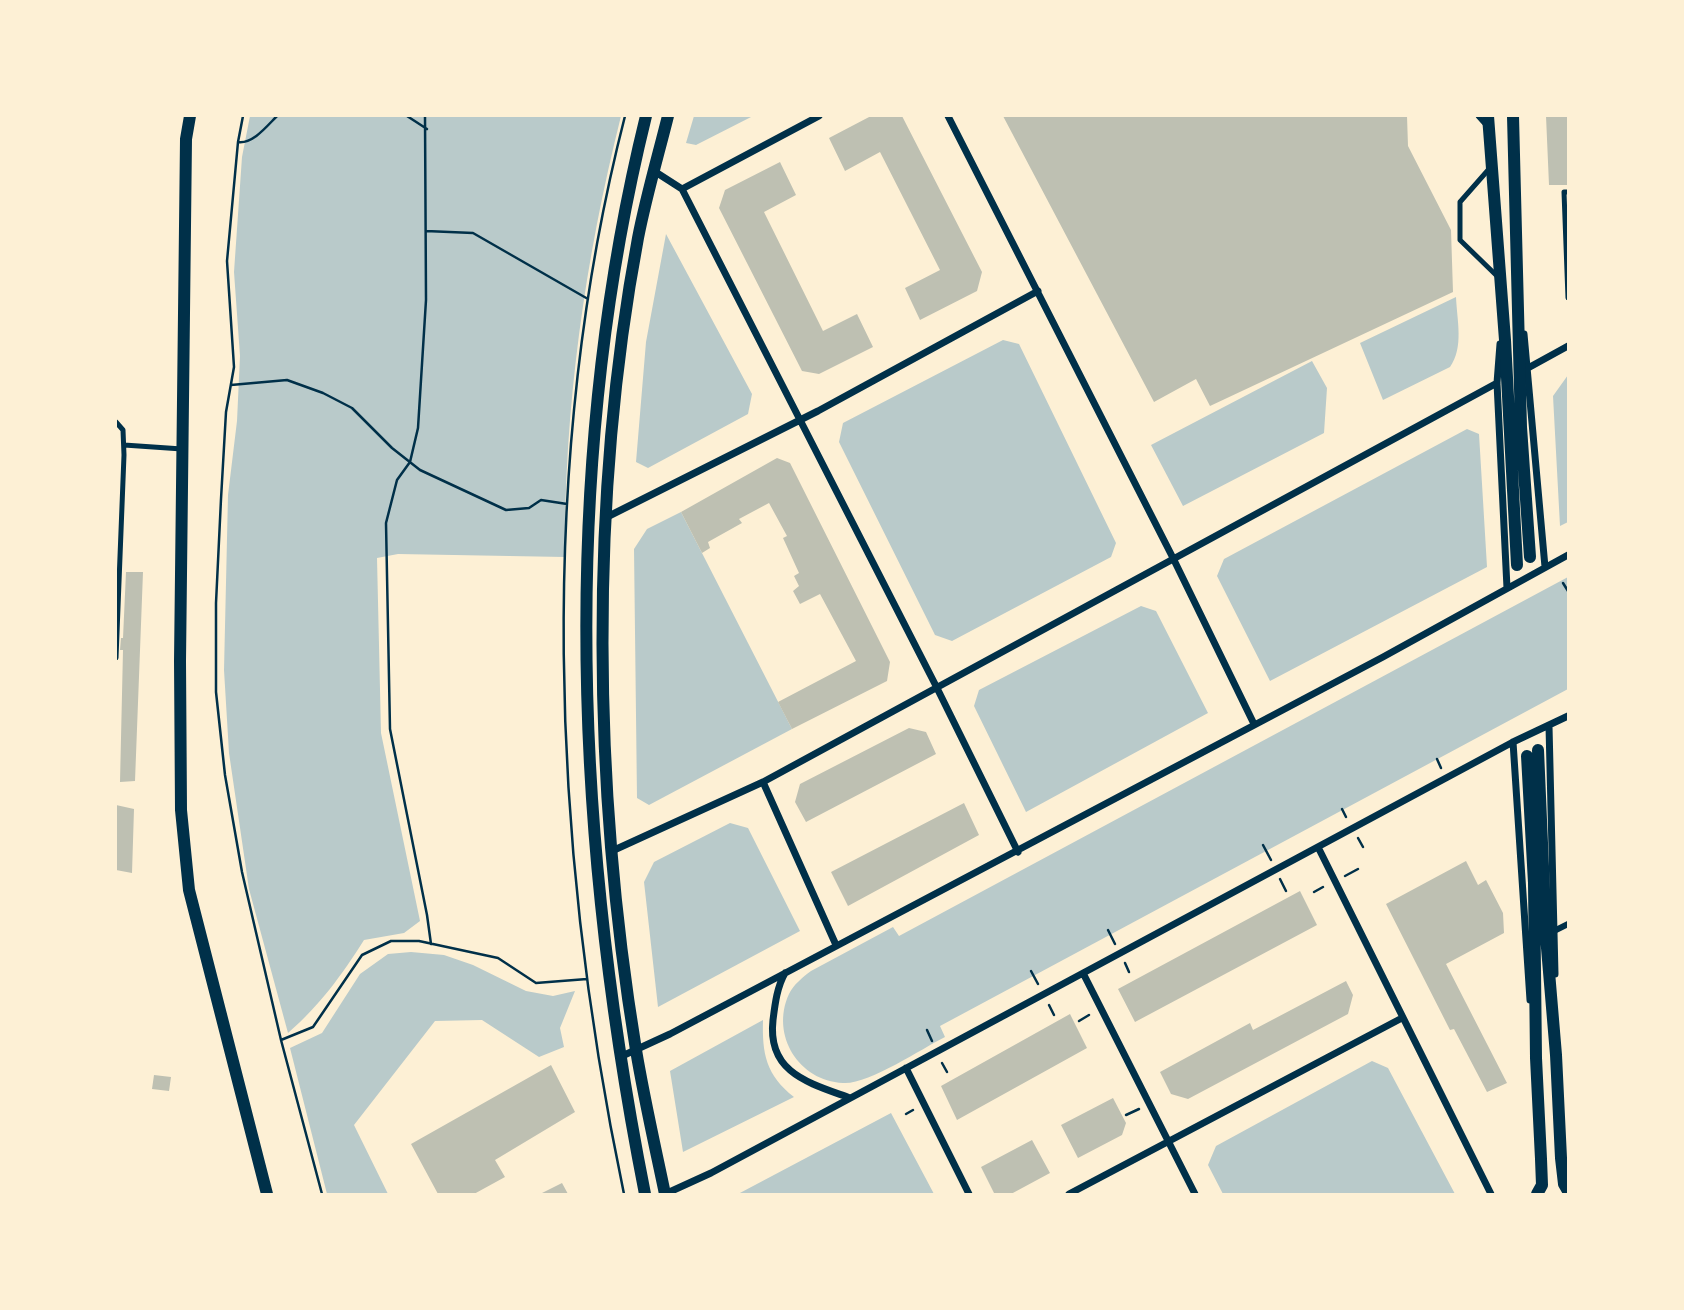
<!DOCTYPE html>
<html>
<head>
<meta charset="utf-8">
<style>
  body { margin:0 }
  #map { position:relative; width:1684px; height:1310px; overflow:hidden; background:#fdf0d5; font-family:"DejaVu Sans",sans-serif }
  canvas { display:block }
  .frame { position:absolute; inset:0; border:117px solid #fdf0d5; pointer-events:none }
</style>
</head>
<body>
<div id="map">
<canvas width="1684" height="1310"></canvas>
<div class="frame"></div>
</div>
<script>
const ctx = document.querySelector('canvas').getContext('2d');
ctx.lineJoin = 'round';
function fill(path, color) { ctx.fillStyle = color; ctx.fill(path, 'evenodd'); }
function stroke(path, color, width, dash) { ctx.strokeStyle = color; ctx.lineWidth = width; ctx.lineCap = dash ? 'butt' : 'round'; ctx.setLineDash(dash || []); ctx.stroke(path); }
fill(new Path2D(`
  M250,116H621C585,259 564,408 565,557L398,554L377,558L381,733L420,921L404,933L364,940C341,976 321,1004 288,1033L249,889L229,753L224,670L228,495L237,421L240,356L234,272L242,157Z
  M694,116H753L696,145L686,143Z
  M666,234L752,394L748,414L648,468L636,462L646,342Z
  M1456,297C1457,321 1464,347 1450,367L1383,400L1360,343Z
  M1003,340L1019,344L1116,543L1111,557L952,641L935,635L839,442L843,423Z
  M1312,361L1327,388L1324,433L1183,506L1151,445Z
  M1568,375V522L1560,526L1553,396Z
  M1467,429L1479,434L1487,567L1270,681L1217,576L1224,559Z
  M681,512L792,729L649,805L637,798L634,549L647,529Z
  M1568,577V689L940,1026L945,1037C921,1049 868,1085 843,1083C799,1081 770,1035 789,994C793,985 803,977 811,971L893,927L899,936Z
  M1141,606L1156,611L1208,713L1026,812L974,706L979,690Z
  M730,823L748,828L800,931L658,1007L644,882L654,862Z
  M411,952L444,955L473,965L526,991L553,996L575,991L560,1028L564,1047L539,1057L482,1020L435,1021L354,1125L388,1194H327L290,1048L322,1033L360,974L388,954Z
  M763,1020C762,1054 766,1075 794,1097L683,1152L670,1071Z
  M1372,1061L1388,1068L1455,1194H1223L1208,1165L1216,1146Z
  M891,1113L934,1194H738Z`), '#b9caca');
fill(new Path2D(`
  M871,116H902L982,272L977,291L920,320L905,288L940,270L880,152L845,171L829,138Z
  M1003,116H1407L1408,146L1451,230L1453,292L1210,406L1196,379L1154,402Z
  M1546,116H1568V185H1549Z
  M780,162L796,195L764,212L823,331L857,314L873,347L819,374L802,371L719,208L725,190Z
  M777,458L790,463L890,662L887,681L792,729L778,702L856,661L820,594L800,604L793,591L799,586L794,576L799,573L783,538L787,536L769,503L739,519L742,523L708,542L710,548L702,553L681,512Z
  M126,572H143L135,781L120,782L123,650H120L121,638H123Z
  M909,728L926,732L936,754L806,822L795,802L800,784Z
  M964,803L979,835L848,906L831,872Z
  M116,805L134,809L132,873L116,870Z
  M1466,861L1478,885L1486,880L1503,913L1504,933L1446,964L1507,1083L1487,1092L1454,1029L1450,1030L1386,904Z
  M1300,891L1317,925L1135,1022L1118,989Z
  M1346,981L1353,995L1348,1014L1188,1099L1171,1094L1160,1072L1250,1023L1253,1030Z
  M1070,1014L1087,1048L957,1120L941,1086Z
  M551,1065L575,1112L495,1160L505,1177L474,1194H438L411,1144Z
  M154,1075L171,1077L169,1091L152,1089Z
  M1113,1098L1126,1123L1122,1135L1078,1158L1061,1125Z
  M1032,1140L1050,1173L1011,1194L994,1193L981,1167Z
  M562,1183L568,1194H540Z`), '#bec0b2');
stroke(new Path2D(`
  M243,116L238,142L227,261L234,367L226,412L221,499L216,603V692L225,775L242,872L281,1040L313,1027L362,955L391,941H419L498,958L536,983L587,979
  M407,116L427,129
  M425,116L426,300L418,428L410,462L397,480L386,523L390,729L427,915L431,944
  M238,142C253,144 267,126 277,116
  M426,231L473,233L588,299
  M231,385L287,380L323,393L352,408L392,448L420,470L506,510L529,508L541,500L567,504
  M1563,583L1568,591
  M1437,759L1441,768
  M1342,809L1346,817
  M1358,838L1363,847
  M1263,845L1271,860
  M1345,876L1358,869
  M1280,879L1286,891
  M1314,892L1323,887
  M1108,930L1115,944
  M1125,963L1129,972
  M1031,971L1038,984
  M1049,1005L1054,1015
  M1079,1021L1089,1015
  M927,1030L932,1041
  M281,1040L322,1194
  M942,1063L947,1072
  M906,1114L913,1110
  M1126,1115L1139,1109
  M624,1194C551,846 536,462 625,116`), '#003049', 2.5);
stroke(new Path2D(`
  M1478,116L1487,126
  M1489,169L1460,202V240L1497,276
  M1568,192H1564L1568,298
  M116,422L123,430L124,455L116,658
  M124,445L182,449`), '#003049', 5);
stroke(new Path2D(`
  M1554,931L1568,924`), '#003049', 6);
stroke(new Path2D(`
  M948,116L1173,558L1254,724
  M654,171L682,189
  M682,189L936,686L1018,852
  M682,189L819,116
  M1524,334L1545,567
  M1500,344L1497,383L1507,588
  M1528,368L1568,346
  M607,517L818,411L1038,291
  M1549,726L1555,974
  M1513,742L1530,1000
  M763,782L836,945
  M1318,847L1491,1194
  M612,851L763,782L1497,383
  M785,973C777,987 775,1004 773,1020C767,1073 809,1083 850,1098
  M1083,973L1195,1194
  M620,1057L670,1034L1383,657L1568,555
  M906,1068L969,1194
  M665,1194L711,1173L1513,742L1568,716
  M1069,1194L1402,1018`), '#003049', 7);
stroke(new Path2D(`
  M190,116L186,139L180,661L181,810L189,890L267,1194
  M1488,116L1505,340L1517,565
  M1513,116L1521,427L1530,557
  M1538,750L1546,936L1556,1055L1561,1158L1564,1184L1568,1191
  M1527,756L1534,883L1536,1058L1541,1159L1542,1185L1537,1194
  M645,1194C575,840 559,469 646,116
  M665,1194C655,1146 644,1098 636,1050C593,788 589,499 638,238C646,197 658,156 668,116`), '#003049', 12);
</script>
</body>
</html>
